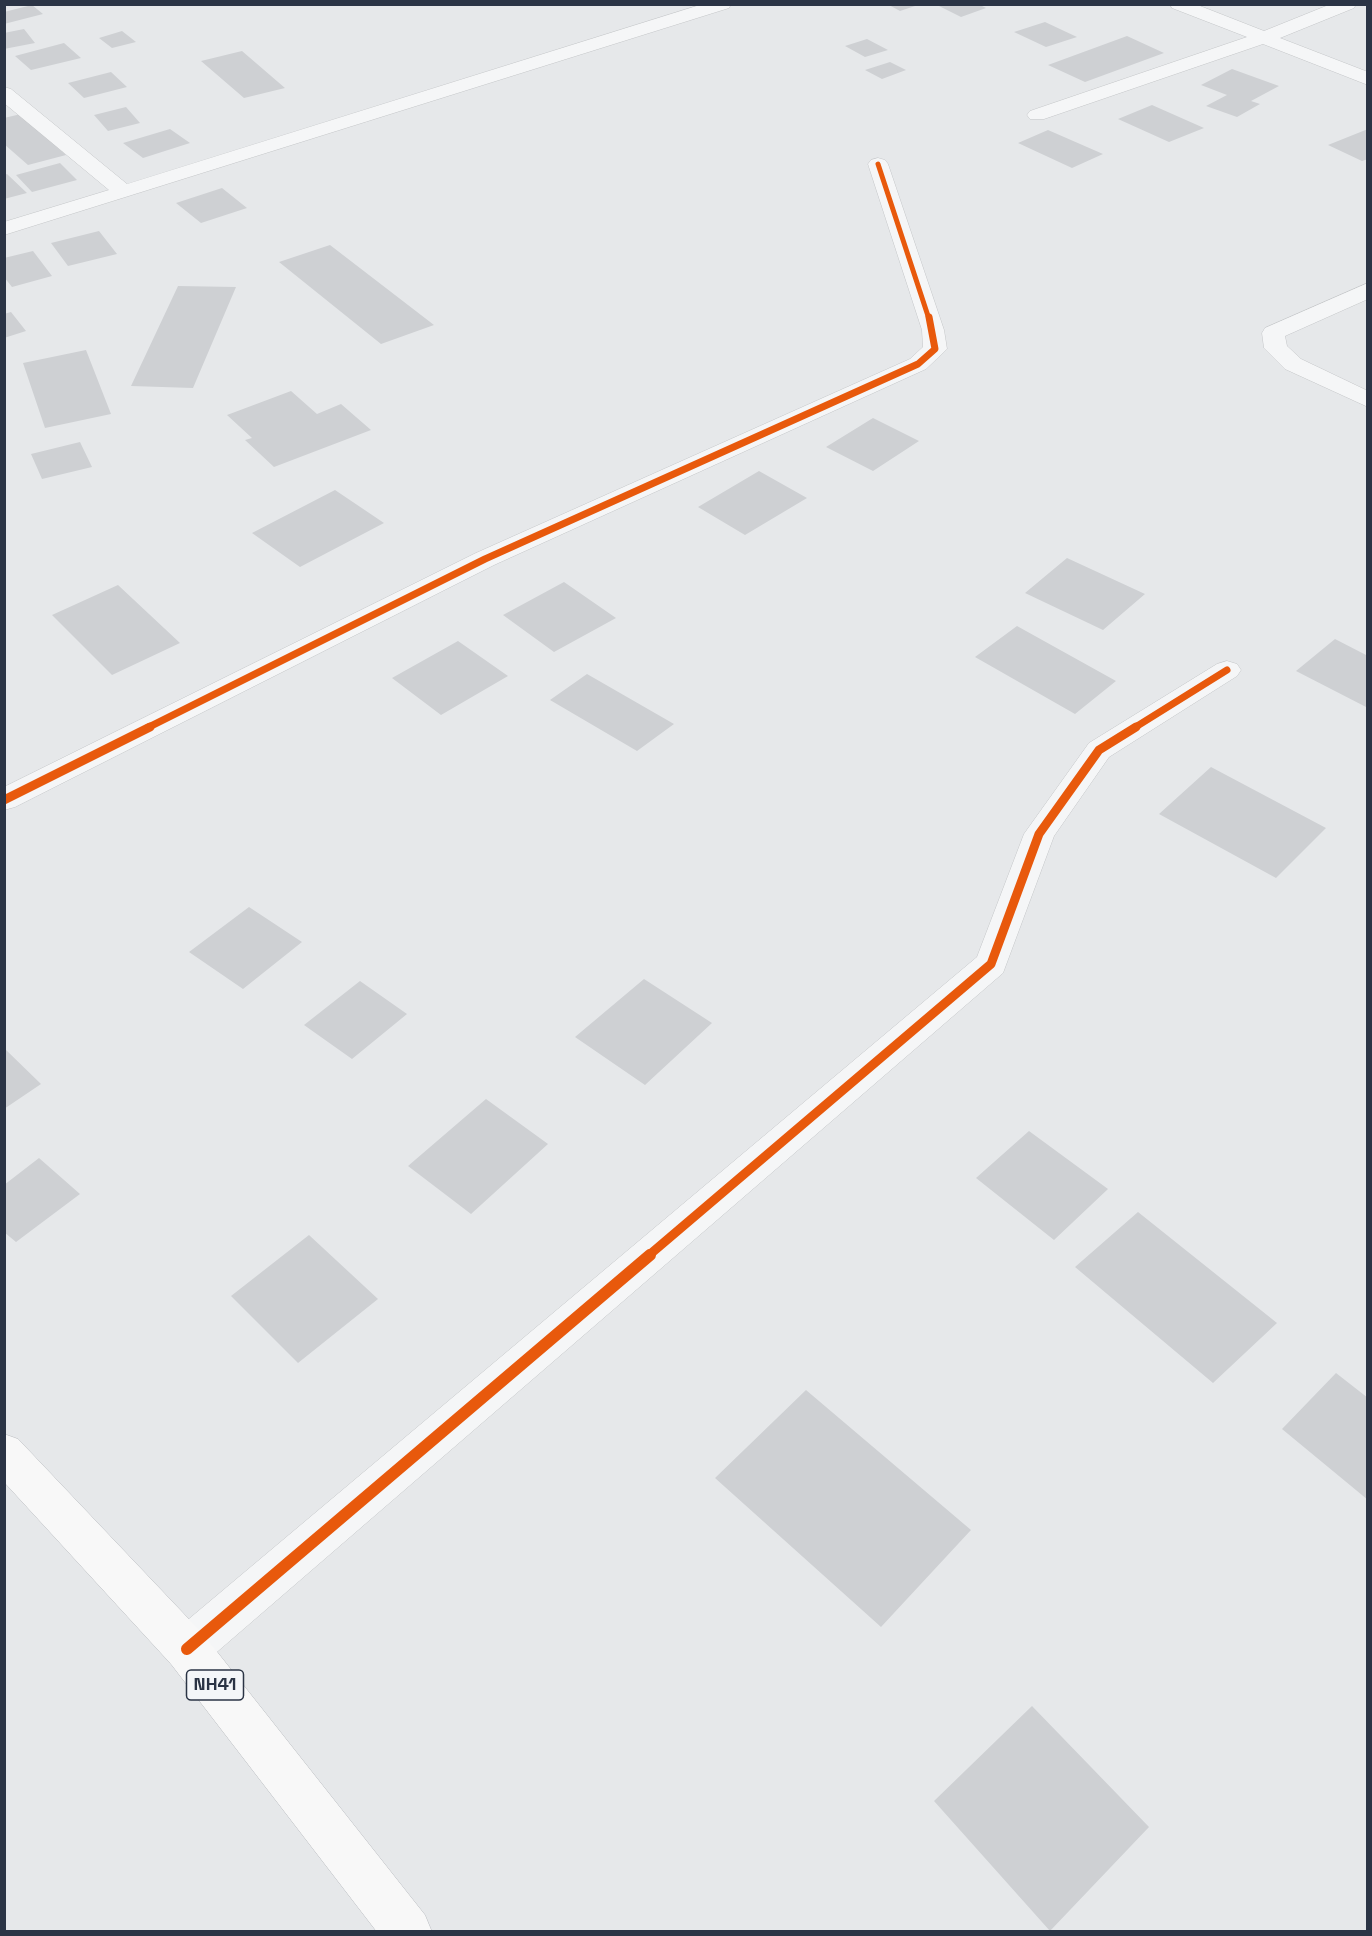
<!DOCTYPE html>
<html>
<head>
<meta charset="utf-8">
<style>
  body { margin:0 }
  #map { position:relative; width:1372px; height:1936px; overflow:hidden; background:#e6e8ea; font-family:"Space Grotesk",sans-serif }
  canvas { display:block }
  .frame { position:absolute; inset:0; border:6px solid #2b3445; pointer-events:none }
</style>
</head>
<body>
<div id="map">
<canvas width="1372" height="1936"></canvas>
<div class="frame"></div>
</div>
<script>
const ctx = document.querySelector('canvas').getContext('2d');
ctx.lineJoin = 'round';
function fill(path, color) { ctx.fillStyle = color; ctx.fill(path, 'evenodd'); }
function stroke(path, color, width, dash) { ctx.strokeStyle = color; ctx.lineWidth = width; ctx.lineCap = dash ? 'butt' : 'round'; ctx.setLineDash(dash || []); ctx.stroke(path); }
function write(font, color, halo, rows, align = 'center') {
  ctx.font = font + ' "Space Grotesk",sans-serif'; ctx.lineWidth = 4.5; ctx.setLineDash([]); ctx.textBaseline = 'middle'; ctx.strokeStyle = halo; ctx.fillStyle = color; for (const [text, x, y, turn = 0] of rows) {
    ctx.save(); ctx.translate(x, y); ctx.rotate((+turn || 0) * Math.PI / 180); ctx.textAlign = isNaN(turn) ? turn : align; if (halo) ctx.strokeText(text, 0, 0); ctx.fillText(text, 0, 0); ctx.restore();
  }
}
fill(new Path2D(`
  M935,4H978L986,8L961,17Z
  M32,5L43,14L4,24V12Z
  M889,5H918L900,11Z
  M1045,22L1077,37L1046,47L1014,32Z
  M24,29L35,43L4,49V33Z
  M122,31L136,42L112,48L99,38Z
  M1127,36L1164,53L1085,82L1048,65Z
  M867,39L888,50L865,57L845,46Z
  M64,43L81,58L31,70L15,56Z
  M242,51L285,88L244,98L201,61Z
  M890,62L906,70L882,79L865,70Z
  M1232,69L1279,86L1251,101L1260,104L1237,117L1206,106L1227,95L1201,85Z
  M111,72L127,87L84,98L68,83Z
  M1152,105L1204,128L1169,142L1118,119Z
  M126,107L140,123L108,131L94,115Z
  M21,114L66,155L28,165L4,144V118Z
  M170,129L190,143L143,158L123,143Z
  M1368,129V159L1362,161L1328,145Z
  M1048,130L1103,154L1072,168L1018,143Z
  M60,163L77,180L32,192L16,175Z
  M7,174L27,193L4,199V175Z
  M222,188L247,208L201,223L176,203Z
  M99,231L117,254L68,266L51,243Z
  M330,245L434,325L381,344L279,262Z
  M33,251L52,276L12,287L4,277V258Z
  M178,286L236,287L193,388L131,386Z
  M11,312L26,331L4,338V314Z
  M86,350L111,414L45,428L23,363Z
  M291,391L317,414L341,404L371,430L274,467L245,440L252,438L227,415Z
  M873,418L919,441L873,471L826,447Z
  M80,442L92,467L42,479L31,454Z
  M759,471L807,498L745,535L698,507Z
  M335,490L384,523L300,567L252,533Z
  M1067,558L1145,594L1103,630L1025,593Z
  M564,582L616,618L554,652L503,615Z
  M118,585L180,643L112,675L52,615Z
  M1017,626L1116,681L1075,714L975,657Z
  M1335,639L1368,656V708L1296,671Z
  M458,641L508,676L441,715L392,678Z
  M587,674L674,724L637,751L550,700Z
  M1211,767L1326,828L1276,878L1159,814Z
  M249,907L302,942L243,989L189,952Z
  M644,979L712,1023L645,1085L575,1037Z
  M360,981L407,1014L352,1059L304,1025Z
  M4,1048L41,1084L4,1109Z
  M486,1099L548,1144L471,1214L408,1166Z
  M1029,1131L1108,1189L1054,1240L976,1178Z
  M39,1158L80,1194L16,1242L4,1232V1185Z
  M1138,1212L1277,1323L1213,1383L1075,1267Z
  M309,1235L378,1299L298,1363L231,1296Z
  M1336,1373L1368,1398V1500L1282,1429Z
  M806,1390L971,1530L881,1627L715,1478Z
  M1032,1706L1149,1827L1050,1931L934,1801Z`), '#ced0d3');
const minor = new Path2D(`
  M703,4H731L729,8L4,235V222L109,190L4,103V87L11,89L127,184Z
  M1170,4H1195L1264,31L1331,4H1356L1354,8L1280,38L1368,72V85L1263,44L1044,119H1030L1027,115L1030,111L1247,37L1172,8Z
  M878,158L885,160L888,164L944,330L947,349L926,369L494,565L15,807L4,810V787L476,553L910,359L923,347L922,330L868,164L871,160Z
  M1368,283V299L1285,336L1287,346L1301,359L1368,391V407L1285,369L1264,348L1262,333L1265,328Z
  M1227,661L1237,664L1241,670L1237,676L1109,757L1054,836L1003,973L203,1664L187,1671L171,1664L165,1649L171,1634L977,957L1024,834L1089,743L1217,664Z`);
const highway = new Path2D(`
  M4,1434L18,1439L203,1634L425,1915L432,1932H377L171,1664L4,1482Z`);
stroke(minor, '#c4c6c8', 1);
stroke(highway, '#b8bbbf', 1);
fill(minor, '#f5f6f7');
fill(highway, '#f8f8f8');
stroke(new Path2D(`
  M878,164L929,319`), '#e8590c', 5);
stroke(new Path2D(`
  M147,728L485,559L918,364L935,349L929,317
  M1134,728L1227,670`), '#e8590c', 7);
stroke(new Path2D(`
  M4,800L150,727
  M648,1256L991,964L1039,834L1099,750L1136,727`), '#e8590c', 9);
stroke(new Path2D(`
  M187,1649L650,1255`), '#e8590c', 12);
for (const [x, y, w] of [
  [215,1685,57]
]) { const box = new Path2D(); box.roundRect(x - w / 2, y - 15, w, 30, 4.5); ctx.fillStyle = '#f4f6f9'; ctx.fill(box); stroke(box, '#2b3445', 1.5); }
write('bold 18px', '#2b3445', null, [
  ["NH41",215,1685]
]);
</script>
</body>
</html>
